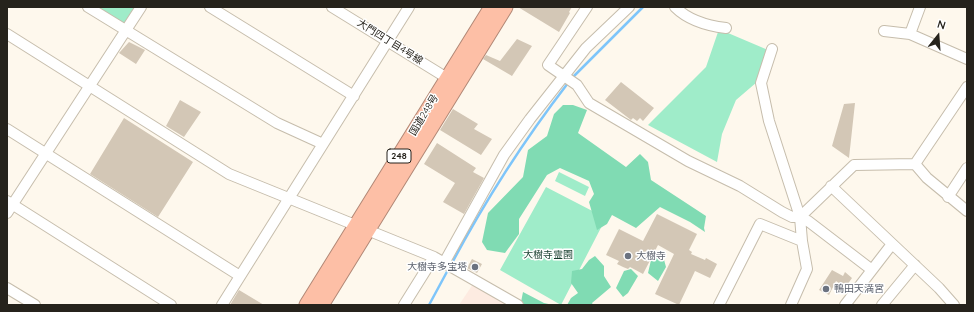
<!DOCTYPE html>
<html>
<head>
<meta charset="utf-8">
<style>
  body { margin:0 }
  #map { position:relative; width:974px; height:312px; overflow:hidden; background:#fef8ed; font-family:Quicksand,sans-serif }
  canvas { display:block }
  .frame { position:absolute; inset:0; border:8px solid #26231c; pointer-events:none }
  .north { position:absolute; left:918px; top:16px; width:40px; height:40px; -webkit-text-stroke:3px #fff; paint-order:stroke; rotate:17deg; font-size:11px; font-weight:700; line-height:16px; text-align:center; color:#26231c }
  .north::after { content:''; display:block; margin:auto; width:14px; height:18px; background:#26231c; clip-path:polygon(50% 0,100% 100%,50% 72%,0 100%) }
</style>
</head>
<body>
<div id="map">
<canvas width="974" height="312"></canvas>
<div class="frame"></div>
<div class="north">N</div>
</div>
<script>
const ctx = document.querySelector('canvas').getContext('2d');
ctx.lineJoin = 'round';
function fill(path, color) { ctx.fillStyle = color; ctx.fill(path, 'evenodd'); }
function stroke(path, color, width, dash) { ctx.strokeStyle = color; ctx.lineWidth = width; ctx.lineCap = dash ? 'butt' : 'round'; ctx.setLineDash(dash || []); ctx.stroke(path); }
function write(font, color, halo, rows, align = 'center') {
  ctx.font = font + ' Quicksand,"Noto Sans JP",sans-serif'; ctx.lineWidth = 3; ctx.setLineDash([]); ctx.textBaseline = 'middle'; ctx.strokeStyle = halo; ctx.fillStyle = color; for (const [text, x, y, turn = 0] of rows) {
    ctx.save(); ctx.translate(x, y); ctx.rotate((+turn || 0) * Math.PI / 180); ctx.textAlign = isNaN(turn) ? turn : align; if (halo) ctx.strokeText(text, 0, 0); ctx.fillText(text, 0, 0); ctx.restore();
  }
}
fill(new Path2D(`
  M473,284L510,305H459Z`), '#fdebe1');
fill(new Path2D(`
  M95,7H137L126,23L123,24Z
  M718,32L728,33L768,50L757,82L736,100L722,134L717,162L648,125L706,67Z
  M559,172L589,187L585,196L555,181Z
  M546,187L606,218L561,305L500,270Z`), '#9fecc9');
fill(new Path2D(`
  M563,105H573L587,110L578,133L626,167L640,154L648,162L651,180L706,216L704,228L705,232L690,222L660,207L636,228L612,215L607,224L597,230L589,202L594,194L589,181L560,168L547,175L519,219V234L505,253L487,250L482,242L488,213L523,177L528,150L547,136L554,114Z
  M657,253L663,256L666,267L658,281L648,273L651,260Z
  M595,256L604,266V276L611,287L592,303L593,305H567L571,298L578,293L571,283L572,271L582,269L589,260Z
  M631,269L638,276L628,293L623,297L616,288L624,271Z
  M523,292L544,303L553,305H525L521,302Z`), '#80dbb3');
stroke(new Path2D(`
  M571,79L643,7
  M452,263C485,201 525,139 568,83
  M429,305L449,268`), '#7ec5fa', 2.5);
fill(new Path2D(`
  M518,7H572L569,12L570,13L559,32Z
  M517,39L532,46L512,76L483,59L486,55L500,61Z
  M129,42L145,50L136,64L119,53Z
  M621,82L654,108L643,121L640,118L637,121L633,118L631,120L605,100Z
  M180,100L201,112L184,137L166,126Z
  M855,103L849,158L832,146L844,104Z
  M453,109L478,124L474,129L492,139L481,155L440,130Z
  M124,118L193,162L158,217L90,174Z
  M437,143L476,168L473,172L484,178L464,214L443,202L455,183L424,164Z
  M657,214L697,234L689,250L692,252L691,254L705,260L706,258L717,264L710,278L695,271L679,305L655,294L674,254L658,245L643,274L630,267L628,269L623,267L617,264L619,261L606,255L619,229L643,241Z
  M472,259L482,264L477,273L467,268Z
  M832,270L843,276L845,272L852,278L845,288L836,281L829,295L819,290Z
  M239,290L264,305H230Z`), '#d3c7b6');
const minor = new Path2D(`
  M88,7L277,123L323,144
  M210,7L354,96
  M332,7L447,78
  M587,7L548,65L577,85L589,103L688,161L740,186L782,212L792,217H800L808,221L872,270
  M675,7C688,20 709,26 726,28
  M884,31L910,34L967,59
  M7,34L229,174L434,257L518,305
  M910,34L920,7
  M772,49L761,83L769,121L800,217L802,241L807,269L791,305
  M7,129L240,276
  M915,164L967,87
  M915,164L927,178L967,211
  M831,186L939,288L954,305
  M948,197L967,168
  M7,201L171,305
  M7,213L141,7
  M800,217L854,165L915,164
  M444,263L504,155L530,119L586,48L629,7
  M7,288L35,305
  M222,305L409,7
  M404,305L434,257
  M719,305L760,224L802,241
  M845,305L892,244
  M882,305L915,265`);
const highway = new Path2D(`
  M307,305L492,7
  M321,305L505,7`);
stroke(minor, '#c6bdac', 12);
stroke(highway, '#b28876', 17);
stroke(minor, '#fff', 10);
stroke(highway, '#fdbfa6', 15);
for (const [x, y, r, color] of [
  [628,256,4,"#6b7280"],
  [475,267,4,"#6b7280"],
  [826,289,4,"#6b7280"]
]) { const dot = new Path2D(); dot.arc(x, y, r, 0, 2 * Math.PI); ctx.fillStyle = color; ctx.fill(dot); stroke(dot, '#fff', 1.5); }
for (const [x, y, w] of [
  [399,156,24]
]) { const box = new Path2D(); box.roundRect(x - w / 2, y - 7, w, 14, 3); ctx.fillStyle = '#fff'; ctx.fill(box); stroke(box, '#26231c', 1); }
write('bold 9px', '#26231c', null, [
  ["248",399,156]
]);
write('10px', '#26231c', '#fff', [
  ["大門四丁目4号線",390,42,32],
  ["国道248号",424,115,-59]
]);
write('10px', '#153d2d', '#fff', [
  ["大樹寺霊園",548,255]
]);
write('10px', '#5b616d', '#fff', [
  ["大樹寺",636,256],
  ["大樹寺多宝塔",467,267,"right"],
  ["鴨田天満宮",834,289]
], 'left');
</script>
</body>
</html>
